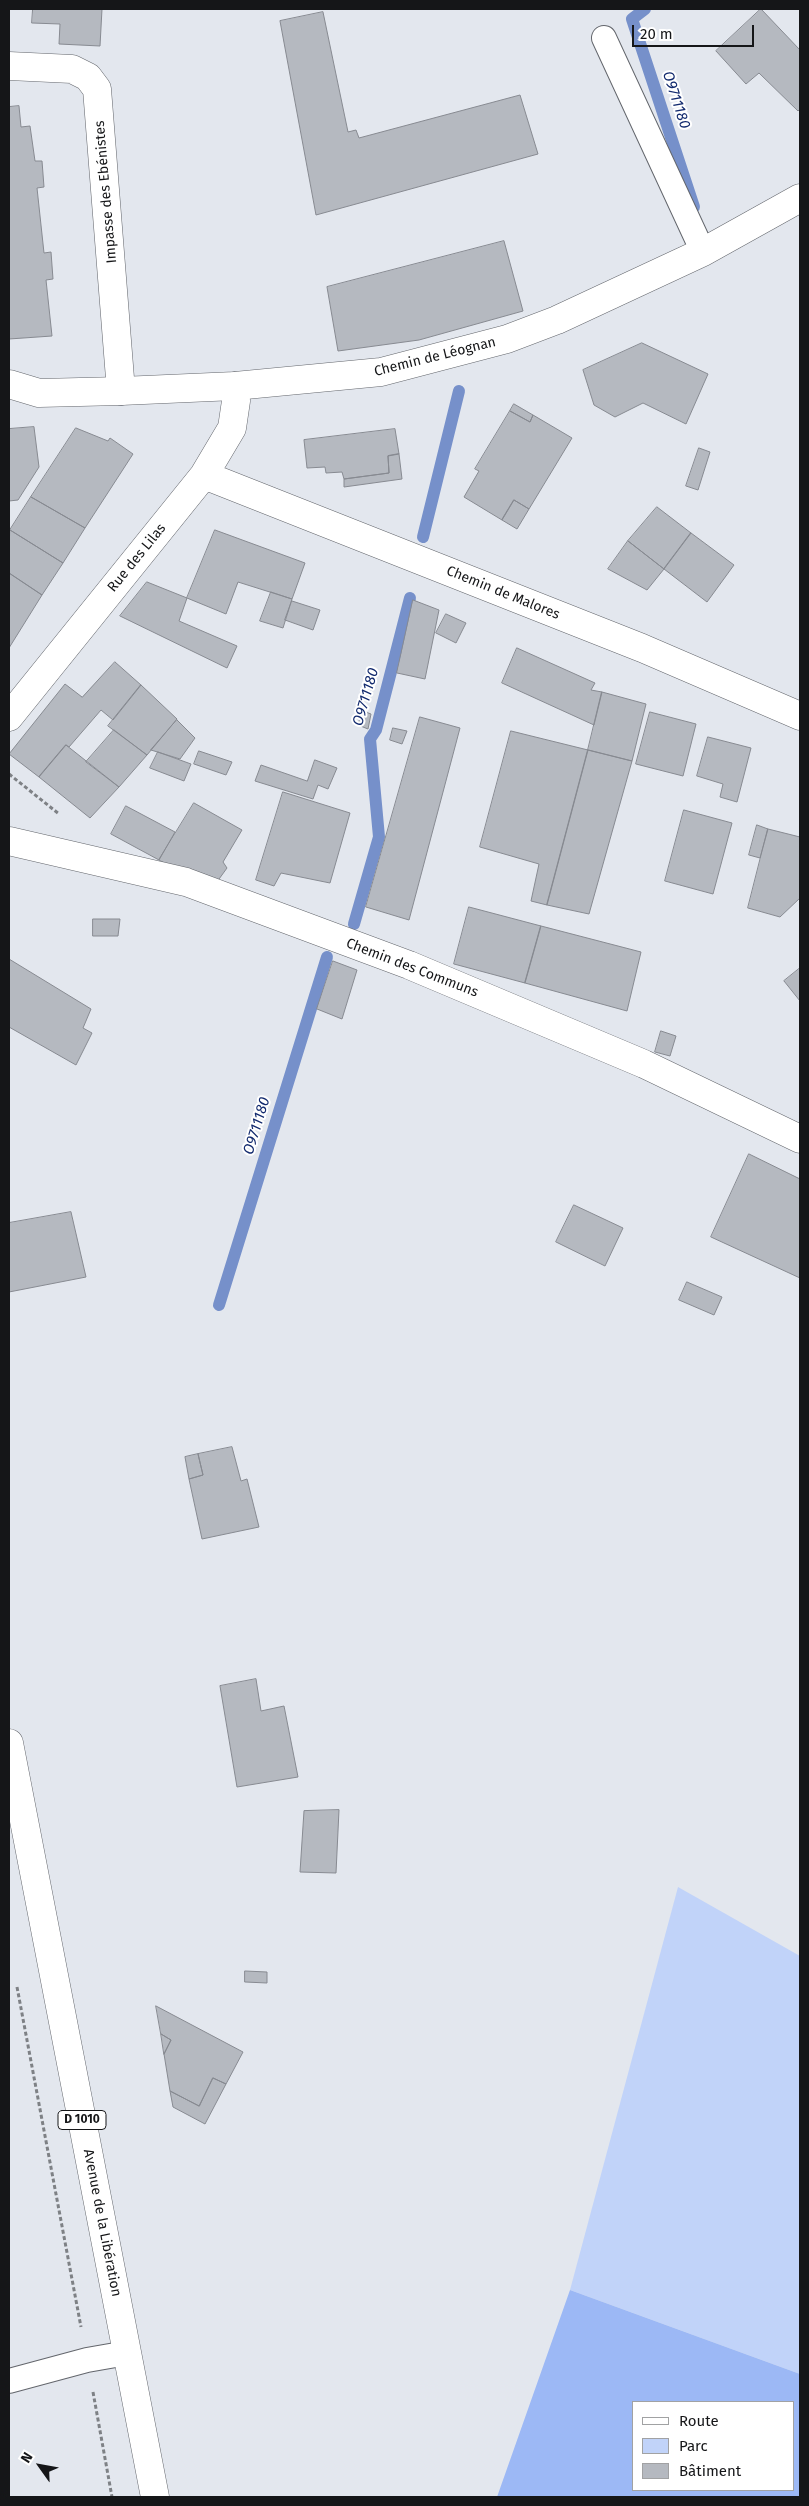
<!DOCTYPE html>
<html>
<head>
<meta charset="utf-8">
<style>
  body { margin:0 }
  #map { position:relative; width:809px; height:2506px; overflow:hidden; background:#e3e7ee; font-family:"Fira Sans",sans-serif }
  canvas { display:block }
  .frame { position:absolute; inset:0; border:10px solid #151618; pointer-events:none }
  .legend { position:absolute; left:632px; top:2401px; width:162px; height:90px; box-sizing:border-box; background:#fff; border:1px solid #a1a2a3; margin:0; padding:6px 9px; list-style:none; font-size:15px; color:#151618 }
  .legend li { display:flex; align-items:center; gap:10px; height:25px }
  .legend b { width:25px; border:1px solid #a1a2a3 }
  .north { position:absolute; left:15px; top:2441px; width:50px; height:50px; -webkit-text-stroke:4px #fff; paint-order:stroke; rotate:302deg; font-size:14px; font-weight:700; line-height:20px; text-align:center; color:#151618 }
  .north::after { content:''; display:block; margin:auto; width:18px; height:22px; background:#151618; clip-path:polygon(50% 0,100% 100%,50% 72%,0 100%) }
  .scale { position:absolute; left:632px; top:25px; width:122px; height:22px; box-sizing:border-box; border:2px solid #151618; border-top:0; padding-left:6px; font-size:15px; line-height:18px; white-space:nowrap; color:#151618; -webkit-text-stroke:4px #fff; paint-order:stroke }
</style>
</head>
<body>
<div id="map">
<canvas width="809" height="2506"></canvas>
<div class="frame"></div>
<ul class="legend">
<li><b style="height:6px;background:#fff"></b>Route</li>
<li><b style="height:14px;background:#c1d3f9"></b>Parc</li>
<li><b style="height:14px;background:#b5b9c0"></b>Bâtiment</li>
</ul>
<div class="north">N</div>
<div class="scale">20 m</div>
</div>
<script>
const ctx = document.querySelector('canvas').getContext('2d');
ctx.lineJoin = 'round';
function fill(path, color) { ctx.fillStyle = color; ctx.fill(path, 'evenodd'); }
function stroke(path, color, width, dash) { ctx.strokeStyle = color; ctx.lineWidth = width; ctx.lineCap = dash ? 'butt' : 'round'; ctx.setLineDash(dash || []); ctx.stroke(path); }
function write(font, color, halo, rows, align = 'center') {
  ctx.font = font + ' "Fira Sans",sans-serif'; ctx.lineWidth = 4; ctx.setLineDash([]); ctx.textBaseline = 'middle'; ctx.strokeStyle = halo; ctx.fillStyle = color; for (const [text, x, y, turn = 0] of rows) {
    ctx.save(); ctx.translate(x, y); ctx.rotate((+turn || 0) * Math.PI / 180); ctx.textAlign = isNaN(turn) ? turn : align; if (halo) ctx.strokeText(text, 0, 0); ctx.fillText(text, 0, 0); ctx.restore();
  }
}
fill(new Path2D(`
  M678,1887L800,1956V2374L570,2290Z`), '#c1d3f9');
fill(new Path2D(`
  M570,2290L800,2374V2497H497ZM633,2402H793V2490H633Z`), '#9cb8f5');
stroke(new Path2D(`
  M645,9L632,19L694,207
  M423,537L459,391
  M354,924L379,837L370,739L376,730L410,598
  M219,1305L327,957`), '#7690ca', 12);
const building = new Path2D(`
  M33,9H102L100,46L59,44L60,24L32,23Z
  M761,9L800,50V109L798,111L759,73L746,84L716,51Z
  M323,12L348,132L356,130L359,138L520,95L538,154L316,215L280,21Z
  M19,106L21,127L30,126L35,161H42L44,187L37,188L44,253L51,252L53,279L46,280L52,336L9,339V107Z
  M504,241L523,311L419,340L338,351L327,287Z
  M642,343L708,374L686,424L643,403L615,417L594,405L583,370Z
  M514,404L533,415L530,422L510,411Z
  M510,411L530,422L533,415L572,438L529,509L514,500L502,520L464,497L479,471L475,469Z
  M34,427L39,467L18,500L9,501V429Z
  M76,428L108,441L110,438L133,454L85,528L31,497Z
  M395,429L399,454L388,456L389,473L344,479L342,472L326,473L325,467L307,468L304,440Z
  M699,448L710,452L698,490L686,486Z
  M399,454L402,479L344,487V479L389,473L388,456Z
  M31,497L85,528L63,563L10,530Z
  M514,500L529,509L517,529L502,520Z
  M657,507L691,533L664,569L628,541Z
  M10,530L63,563L42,595L9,573Z
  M215,530L305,563L292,599L238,582L226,614L187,598Z
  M691,533L734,565L707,602L664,569Z
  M628,541L664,569L647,590L608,569Z
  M9,573L42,595L9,648Z
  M147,582L187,598L179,621L237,646L227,668L120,616Z
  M271,592L292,599L283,628L260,621Z
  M413,600L439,610L425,679L397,673Z
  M292,601L320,610L313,630L285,620Z
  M446,614L466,623L456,643L436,633Z
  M517,648L595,683L591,690L602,692L594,725L502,683Z
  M115,662L141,685L113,720L101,710L69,747L66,745L39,777L9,754L65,684L82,697Z
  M141,685L177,719L147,755L108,726Z
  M602,692L646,704L632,761L588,750Z
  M363,711L371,714L368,729L358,725Z
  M650,712L696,724L683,776L636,764Z
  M420,717L460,728L409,920L366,907Z
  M177,720L195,738L180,759L151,750Z
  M393,728L407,731L402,744L390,740Z
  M114,730L147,755L119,787L86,762Z
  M511,731L588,750L547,905L531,901L539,864L480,847Z
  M708,737L751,748L737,802L720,797L723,784L697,776Z
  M66,745L119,787L90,818L39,777Z
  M588,750L632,761L589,914L547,905Z
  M199,751L232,762L226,775L194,764Z
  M158,752L191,764L184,781L150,768Z
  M315,760L337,768L328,789L318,785L313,799L255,781L261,765L307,781Z
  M283,792L350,813L330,883L281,873L274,886L256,880Z
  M194,803L242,830L223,862L227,868L214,886L184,874L159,860Z
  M126,806L175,832L159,860L111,834Z
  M684,810L732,823L713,894L665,881Z
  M757,825L768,829L760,858L749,855Z
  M768,829L800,837V898L780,917L748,908Z
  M469,907L541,926L525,983L454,964Z
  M93,919H120L118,936H93Z
  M541,926L641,952L627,1011L525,983Z
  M9,959L91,1009L83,1028L92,1033L76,1065L9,1027Z
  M333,961L357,970L342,1019L317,1009Z
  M800,968V1001L784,981Z
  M661,1031L676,1036L670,1056L655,1052Z
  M749,1154L800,1179V1278L711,1237Z
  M574,1205L623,1228L605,1266L556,1242Z
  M71,1212L86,1277L9,1292V1223Z
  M687,1282L722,1297L714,1315L679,1300Z
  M232,1447L241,1481L247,1479L259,1527L202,1539L189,1479L203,1475L198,1454Z
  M198,1454L203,1475L189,1479L185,1457Z
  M256,1679L261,1711L284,1706L298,1777L237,1787L220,1686Z
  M339,1810L336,1873L300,1872L304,1811Z
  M245,1971L267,1972V1983L245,1982Z
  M156,2006L243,2052L226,2084L213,2078L199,2106L170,2091L164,2054L171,2040L161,2034Z
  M161,2034L171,2040L164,2054Z
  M213,2078L226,2084L205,2124L173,2107L170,2091L199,2106Z`);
fill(building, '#b5b9c0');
stroke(building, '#878a91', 1);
const service = new Path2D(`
  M604,38L703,252
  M9,2381L87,2360L127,2353`);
const minor = new Path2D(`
  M9,66L72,69L88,77L97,89L121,391
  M204,475L642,648L800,716
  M9,717L204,475L232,428L236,401L235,386
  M9,841L186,882L409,965L644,1064L800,1139`);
const tertiary = new Path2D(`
  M9,384L39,393L121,391L235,386L381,372L507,339L557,320L703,252L800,198`);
const primary = new Path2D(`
  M9,1743L155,2497`);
stroke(service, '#63666c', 26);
stroke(minor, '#63666c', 29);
stroke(tertiary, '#63666c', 29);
stroke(primary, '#63666c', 29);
stroke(new Path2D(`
  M9,774L59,814
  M17,1987L81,2327
  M93,2392L112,2497`), '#7e8185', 3, [4, 2.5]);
stroke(service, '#fff', 24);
stroke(minor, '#fff', 28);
stroke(tertiary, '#fff', 28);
stroke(primary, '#fff', 28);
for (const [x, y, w] of [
  [82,2120,48]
]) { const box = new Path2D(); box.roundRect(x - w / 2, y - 9.5, w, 19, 4); ctx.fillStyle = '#fff'; ctx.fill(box); stroke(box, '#151618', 1); }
write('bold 12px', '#151618', null, [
  ["D 1010",82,2120]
]);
write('14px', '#151618', '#fff', [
  ["Impasse des Ebénistes",106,192,-95],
  ["Chemin de Léognan",435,357,-14],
  ["Rue des Lilas",137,558,-51],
  ["Chemin de Malores",503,593,22],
  ["Chemin des Communs",412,968,21],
  ["Avenue de la Libération",102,2223,79]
]);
write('italic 15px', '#122a6e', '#fff', [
  ["O9711180",676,100,72],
  ["O9711180",366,697,-74],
  ["O9711180",257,1126,-73]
]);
</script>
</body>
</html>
